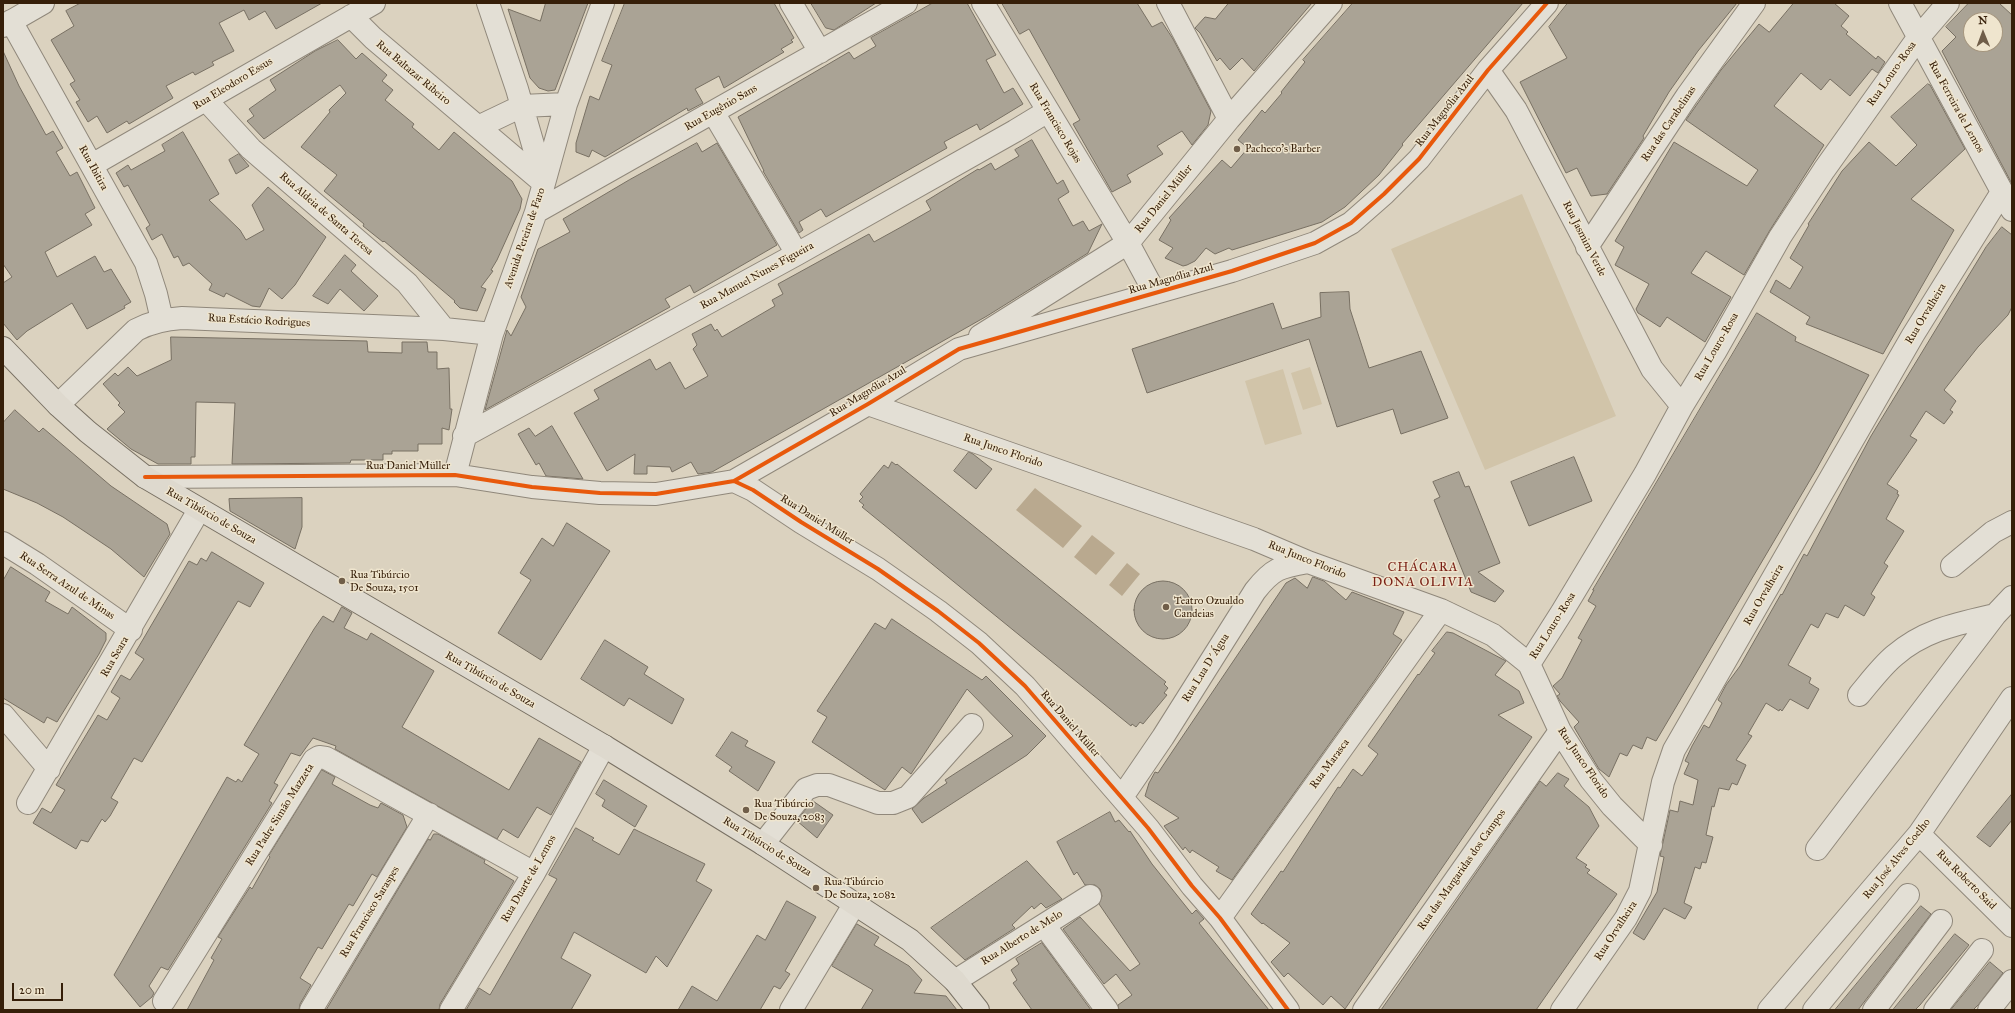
<!DOCTYPE html>
<html>
<head>
<meta charset="utf-8">
<style>
  body { margin:0 }
  #map { position:relative; width:2015px; height:1013px; overflow:hidden; background:#dbd2bf; font-family:"IM FELL Great Primer",serif }
  canvas { display:block }
  .frame { position:absolute; inset:0; border:4px solid #361f09; pointer-events:none }
  .north { position:absolute; left:1963px; top:12px; width:40px; height:40px; box-sizing:border-box; background:#efe5ce; border:1px solid #a5967f; border-radius:50%; rotate:359deg; font-size:11px; font-weight:700; line-height:16px; text-align:center; color:#361f09 }
  .north::after { content:''; display:block; margin:auto; width:14px; height:18px; background:#705e49; clip-path:polygon(50% 0,100% 100%,50% 72%,0 100%) }
  .scale { position:absolute; left:12px; top:983px; width:51px; height:18px; box-sizing:border-box; border:2px solid #361f09; border-top:0; padding-left:5px; font-size:12px; line-height:14px; white-space:nowrap; color:#361f09; -webkit-text-stroke:3px #efe5ce; paint-order:stroke }
</style>
</head>
<body>
<div id="map">
<canvas width="2015" height="1013"></canvas>
<div class="frame"></div>
<div class="north">N</div>
<div class="scale">20 m</div>
</div>
<script>
const ctx = document.querySelector('canvas').getContext('2d');
ctx.lineJoin = 'round';
function fill(path, color) { ctx.fillStyle = color; ctx.fill(path, 'evenodd'); }
function stroke(path, color, width, dash) { ctx.strokeStyle = color; ctx.lineWidth = width; ctx.lineCap = dash ? 'butt' : 'round'; ctx.setLineDash(dash || []); ctx.stroke(path); }
function write(font, color, halo, rows, align = 'center') {
  ctx.font = font + ' "IM FELL Great Primer",serif'; ctx.lineWidth = 3; ctx.setLineDash([]); ctx.textBaseline = 'middle'; ctx.strokeStyle = halo; ctx.fillStyle = color; for (const [text, x, y, turn = 0] of rows) {
    ctx.save(); ctx.translate(x, y); ctx.rotate((+turn || 0) * Math.PI / 180); ctx.textAlign = isNaN(turn) ? turn : align; if (halo) ctx.strokeText(text, 0, 0); ctx.fillText(text, 0, 0); ctx.restore();
  }
}
fill(new Path2D(`
  M1522,194L1616,416L1485,470L1391,249Z
  M1310,367L1322,404L1303,410L1291,373Z
  M1283,369L1302,434L1265,445L1245,381Z`), '#d1c4a9');
fill(new Path2D(`
  M1035,488L1082,526L1063,548L1016,510Z
  M1092,535L1115,553L1096,575L1074,557Z
  M1127,563L1140,574L1122,596L1109,585Z`), '#b9a98f');
const building = new Path2D(`
  M81,3H322L276,29L265,11L249,20L244,10L219,23L234,51L212,62L214,65L195,75L193,72L166,86L173,98L129,124L127,121L107,133L97,116L88,122L76,102L80,100L70,84L75,81L51,40L74,26L66,11Z
  M546,3H588L555,90L548,91L539,88L530,78L508,9L540,21Z
  M625,3H774L794,38L791,40L793,42L781,49L784,52L724,88L719,76L695,89L703,103L688,111L687,108L605,157L592,150L589,157L576,152V143L590,96L599,100L612,65L602,61Z
  M811,3H876L834,30L826,28Z
  M933,3H967L996,55L986,60L1004,93L1013,88L1023,104L980,130L977,124L944,142L947,148L826,217L821,209L799,222L803,230L799,233L763,171H764L738,117L849,52L854,59L876,46L871,38Z
  M1002,3H1137L1152,27L1162,22L1173,39L1211,111L1208,125L1192,145L1182,131L1157,146L1163,154L1127,175L1131,182L1112,192L1073,124L1080,120L1029,29L1020,34Z
  M1229,3H1312L1254,71L1242,58L1230,70L1220,58L1217,61L1200,33L1195,28L1205,17L1215,19Z
  M1353,3H1523L1402,144L1403,145L1379,175L1345,207L1322,222L1232,250L1229,248L1215,254L1206,248L1195,261L1187,265L1183,266L1165,258L1173,248L1159,240L1171,220L1169,218L1222,160L1231,168L1248,148L1238,140L1262,110L1265,113L1282,93L1281,92L1305,62L1303,60Z
  M1568,3H1737L1698,51L1669,92L1643,136L1644,138L1607,194L1591,196L1577,168L1566,173L1520,82L1567,58L1549,27Z
  M1794,3H1834L1849,16L1841,26L1848,32L1846,34L1876,59L1878,56L1885,62L1878,73L1872,69L1850,96L1830,79L1821,90L1801,73L1774,106L1824,145L1770,230L1744,275L1706,251L1691,273L1731,297L1705,342L1667,317L1660,327L1638,313L1636,309L1649,284L1615,265L1624,247L1615,241L1674,142L1747,186L1758,170L1686,120L1721,70L1759,24L1769,32Z
  M1969,3H1999L2012,15V184L1942,51L1956,37L1946,27ZM1971,20H1995V44H1971Z
  M338,40L356,59L362,53L387,75L382,81L393,90L385,100L414,124L412,127L439,150L454,132L512,181L522,199L520,209L497,260L491,270L493,271L481,287L486,289L477,311L460,308L454,302L455,301L384,241L383,242L363,226L364,224L324,191L337,175L301,147L330,112L329,110L346,93L340,85L264,139L247,121L254,116L249,109L276,90L270,80L315,51Z
  M3,51L19,86L46,135L53,131L63,148L56,152L70,176L77,172L95,208L85,214L92,225L45,252L57,277L95,256L104,272L111,269L131,302L124,306L125,308L87,329L72,303L27,331L17,340L3,323V283L12,277L3,264Z
  M1928,84L1930,85L1965,149L1911,199L1954,230L1883,354L1806,324L1810,317L1770,292L1776,280L1790,289L1803,267L1790,258L1809,225L1808,224L1842,171L1869,142L1896,166L1917,145L1891,117Z
  M183,132L219,194L209,200L240,230L246,240L264,230L252,205L268,187L326,237L295,285L282,299L269,288L260,307L252,306L226,293L224,297L209,290L212,284L189,263L183,266L178,256L174,258L162,234L152,240L146,228L150,225L128,185L124,187L116,173L128,165L131,170L165,151L162,145Z
  M1032,140L1057,184L1063,180L1069,192L1058,199L1073,226L1083,221L1089,231L1102,224L1088,253L987,316L712,472L698,474L691,462L672,472L670,467L647,466V474H634L635,454L607,471L574,413L599,399L594,390L650,359L656,370L670,362L685,389L708,376L693,349L697,345L692,334L711,324L715,331L717,329L722,337L775,306L772,300L783,294L778,284L869,234L874,242L903,226L931,210L926,201L978,169L979,170L991,163L995,170L1019,156L1015,150Z
  M697,143L702,152L717,143L777,245L694,293L690,285L665,299L670,307L485,410L507,330L511,336L526,307L521,297L538,249L570,232L563,219L629,180Z
  M239,154L249,166L236,174L229,160Z
  M2002,227L2012,235V307L2008,315L1978,347L1944,390L1956,401L1950,410L1953,412L1944,424L1926,411L1910,436L1917,440L1887,484L1898,491L1897,494L1899,495L1886,519L1904,531L1884,563L1888,566L1871,594L1875,597L1864,616L1845,605L1838,618L1826,613L1818,628L1811,624L1788,665L1811,678L1809,683L1819,689L1808,709L1790,699L1782,711L1780,709L1779,711L1766,703L1748,734L1752,736L1736,760L1746,765L1737,785L1732,783L1729,790L1719,788L1714,807L1712,806L1706,835L1713,837L1706,863L1702,862L1700,869L1695,867L1684,903L1692,907L1685,919L1664,908L1644,940L1633,933L1657,892L1664,857L1660,856L1670,810L1678,812L1680,801L1693,805L1698,780L1684,774L1689,763L1685,761L1692,746L1704,725L1709,728L1722,703L1718,700L1726,685L1740,666L1781,594L1782,595L1804,554L1807,556L1871,436L1986,247Z
  M345,255L356,265L351,271L378,296L364,311L340,289L328,304L313,296Z
  M1349,292L1350,309L1369,368L1421,351L1448,418L1401,434L1393,409L1337,427L1309,339L1147,393L1132,349L1273,303L1282,329L1321,317L1320,293Z
  M1757,313L1796,337L1795,341L1869,375L1816,470L1656,741L1647,737L1642,749L1633,745L1627,756L1620,753L1609,777L1599,769L1590,754L1574,727L1579,722L1560,701L1557,696L1560,694L1553,686L1562,678L1582,640L1578,638L1596,606L1588,601L1594,590H1593Z
  M171,337L367,341L368,352L402,353V342H427L428,352H437V369L449,368L450,409H452L449,430L442,428V444H418V451H392V454H383V460H351L350,463L232,464L235,403L196,402L195,457H191V464H158L131,449L107,429L125,412L118,405L120,403L103,384L115,373L118,376L128,367L137,376L171,360Z
  M15,410L39,432L43,428L111,486L167,524L170,534L144,577L111,549L63,517L37,503L3,489V423Z
  M552,426L583,479L546,476L539,463L536,465L518,434L529,428L535,436Z
  M969,452L973,454L992,469L976,489L954,471Z
  M1574,457L1592,501L1529,526L1511,482Z
  M892,462L896,465L897,464L1166,682L1164,684L1168,688L1164,693L1167,695L1143,724L1140,722L1136,727L1132,724L1131,726L862,507L864,505L859,501L863,497L860,494L884,465L888,468Z
  M1459,472L1465,487L1469,486L1500,563L1478,572L1504,591L1495,602L1471,592L1434,500L1440,497L1433,482Z
  M302,498V527L295,549L230,511L229,499Z
  M567,523L610,551L541,660L498,633L531,580L520,573L542,538L553,546Z
  M212,552L264,583L250,607L238,601L142,762L134,758L111,798L118,802L110,816L105,822L102,819L88,842L81,840L76,849L33,823L42,808L51,813L65,790L56,785L98,715L107,720L120,698L111,692L121,675L130,680L144,659L135,653L189,561L197,565L201,558L206,561Z
  M11,567L50,592L45,601L68,614L72,607L106,633V640L99,654L57,722L47,717L44,723L3,698V581Z
  M1313,577L1324,581L1346,600L1352,592L1404,612L1393,634L1402,640L1375,680L1232,880L1216,871L1219,867L1192,850L1190,853L1185,847L1183,850L1164,826L1179,818L1145,796L1149,783L1155,772L1158,773L1172,752L1286,583L1295,578L1307,588Z
  M1134 610a29 29 0 1 1 58 0a29 29 0 1 1-58 0Z
  M342,607L352,613L344,628L367,640L371,633L434,671L402,727L509,790L539,738L581,762L551,815L537,807L518,838L503,829L497,839L335,749L336,746L313,738L300,756L291,753L274,783L278,785L269,801L272,803L168,970L161,967L149,986L154,993L152,997L140,1007L114,975L227,777L236,782L238,779L242,782L244,778L259,754L244,745L314,629L323,616L333,622Z
  M892,619L982,680L986,676L1046,736L1027,755L922,823L912,809L924,798L947,783L945,780L1013,736L967,689L911,774L902,767L885,790L812,742L827,717L817,711L875,623L885,629Z
  M1447,632L1453,633L1506,661L1495,675L1519,691L1524,703L1498,715L1532,737L1345,1009L1331,996L1323,1005L1288,973L1284,977L1271,962L1290,943L1263,923L1262,924L1251,914L1281,871L1283,872L1338,787L1340,788L1353,769L1362,776L1378,754L1368,746L1418,674L1419,675L1435,653L1432,651Z
  M605,640L648,667L644,674L684,699L672,724L629,698L624,706L581,679Z
  M732,732L748,741L745,746L775,762L758,791L729,771L732,767L716,756Z
  M322,770L335,777L332,784L370,805L378,808L381,803L403,815L407,827L377,877L372,874L353,906L349,904L322,949L318,947L300,978L311,985L300,1004L299,1010H187L214,960L211,958L222,939L218,937L250,887L252,889L270,857L269,856Z
  M1558,773L1569,779L1564,786L1589,807L1599,826L1576,858L1587,865L1585,867L1590,870L1587,873L1617,894L1536,1010H1381L1540,781L1546,786Z
  M604,780L647,806L635,827L602,806L605,800L596,794Z
  M2012,794V820L1990,847L1977,837Z
  M813,801L833,815L817,838L797,821Z
  M1110,812L1115,822L1119,820L1129,832L1130,831L1152,864L1192,914L1196,910L1204,919L1199,923L1269,1010H1119L1118,1005L1132,995L1116,974L1104,984L1063,929L1080,917L1130,971L1140,964L1099,904L1102,896L1100,889L1095,885H1085L1077,872L1074,875L1057,842Z
  M576,828L594,838L592,840L619,855L634,829L705,864L696,881L712,890L667,967L656,956L646,973L574,932L561,958L591,975L571,1010H466L479,988L490,995L557,879L549,875Z
  M434,834H438L485,860L484,863L514,881L440,1004L439,1010H326L428,839L430,840Z
  M1027,861L1062,899L1046,908L1041,903L1034,909L1032,906L1012,925L1015,928L965,960L931,928Z
  M787,901L816,917L785,971L790,974L780,989L774,986L760,1010H678L692,986L717,1001L757,935L765,940Z
  M1921,906L1931,914L1858,1010H1835Z
  M857,924L879,937L874,945L909,966L922,980L914,993L946,996L957,1010H861L873,990L832,966Z
  M1955,934L1969,945L1920,1005L1915,1010H1893Z
  M1042,943L1091,1010H1032L1013,983L1017,980L1011,970L1019,964L1016,959Z
  M1990,962L2003,973L1979,1004L1973,1010H1951Z`);
fill(building, '#aaa395');
stroke(building, '#787063', 1);
const minor = new Path2D(`
  M488,3L517,89L544,183
  M791,3L820,52
  M983,3L1128,243L1155,293
  M1168,3L1229,119
  M1900,3L2012,210
  M351,16L373,38L544,183
  M11,21L146,263L156,294L162,320
  M3,26L43,3
  M1488,70L1516,110L1652,369L1682,406
  M206,100L251,149L407,283L444,329
  M713,112L797,254
  M478,127L522,106L566,104
  M92,165L374,3
  M536,212L906,3
  M1587,247L1687,96L1754,3
  M980,336L1128,243L1229,119L1331,3
  M868,404L1254,539L1308,562L1441,610L1493,635L1529,664L1560,731L1591,780L1612,806L1651,845
  M58,405L136,330C151,322 165,319 182,318L444,329L492,334
  M464,436L797,254L1015,131L1048,111
  M455,475L492,334L536,212L566,104L603,3
  M145,477L455,475L532,487L600,493L656,494L734,481L753,490L801,522L878,569L938,611L979,643L1025,686L1148,828L1192,886L1220,918L1288,1010
  M734,481L868,404L959,349L1232,271L1315,243L1351,223L1384,194L1419,159L1488,70L1547,3
  M3,543L37,564L131,630
  M1952,566L1993,532L2012,522
  M1529,664L1562,612L1645,474L1682,406L1715,352L1780,237L1824,170L1918,38L1948,3
  M1859,695C1870,682 1881,667 1894,656C1924,630 1956,624 1995,615
  M3,715L49,769
  M1122,797L1163,737L1255,591C1273,568 1280,567 1308,562
  M28,803L199,510
  M1919,834L2012,926
  M763,844L806,789L817,785H829L878,803H893L908,797L972,725
  M1817,849L1995,615L2012,597
  M1220,918L1441,610
  M1044,925L1107,1010
  M955,981L1090,896
  M164,1001L314,760L319,757L326,758L534,873
  M311,1010L429,814
  M451,1010L534,873L604,746
  M791,1010L855,903
  M1364,1010L1560,731
  M1562,1010L1626,918L1640,891L1663,782L1674,750L1913,335L2002,192
  M1769,1010L1919,834L2012,698
  M1814,1010L1908,895
  M1874,1010L1941,921
  M1935,1010L1982,950
  M1989,1010L2012,981`);
const major = new Path2D(`
  M3,348L58,405L88,432L145,477L604,746L763,844L910,940L955,981L978,1010`);
stroke(minor, '#90887b', 24);
stroke(major, '#787063', 24);
stroke(minor, '#e3dfd5', 22);
stroke(major, '#ded9ce', 22);
stroke(new Path2D(`
  M145,477L455,475L532,487L600,493L656,494L734,481L753,490L801,522L878,569L938,611L979,643L1025,686L1148,828L1192,886L1220,918L1288,1010
  M734,481L868,404L959,349L1232,271L1315,243L1351,223L1384,194L1419,159L1488,70L1547,3`), '#e8590c', 4);
for (const [x, y, r, color] of [
  [1237,149,4,"#705e49"],
  [342,581,4,"#705e49"],
  [1166,607,4,"#705e49"],
  [746,810,4,"#705e49"],
  [816,888,4,"#705e49"]
]) { const dot = new Path2D(); dot.arc(x, y, r, 0, 2 * Math.PI); ctx.fillStyle = color; ctx.fill(dot); stroke(dot, '#efe5ce', 1.5); }
write('11px', '#361f09', '#efe5ce', [
  ["Rua Baltazar Ribeiro",413,73,40],
  ["Rua Louro-Rosa",1892,74,-55],
  ["Rua Eleodoro Essus",233,84,-31],
  ["Rua Ferreira de Lemos",1956,107,61],
  ["Rua Eugênio Sans",721,108,-30],
  ["Rua Magnólia Azul",1445,111,-52],
  ["Rua Francisco Rojas",1055,123,59],
  ["Rua das Carabelinas",1669,124,-56],
  ["Rua Ibitira",93,168,61],
  ["Rua Daniel Müller",1164,199,-51],
  ["Rua Aldeia de Santa Teresa",326,214,41],
  ["Avenida Pereira de Faro",525,238,-71],
  ["Rua Jasmim Verde",1584,239,63],
  ["Rua Manuel Nunes Figueira",757,276,-29],
  ["Rua Magnólia Azul",1171,279,-16],
  ["Rua Orvalheira",1926,314,-59],
  ["Rua Estácio Rodrigues",259,321,3],
  ["Rua Louro-Rosa",1717,347,-60],
  ["Rua Magnólia Azul",868,392,-31],
  ["Rua Junco Florido",1003,451,19],
  ["Rua Daniel Müller",408,466],
  ["Rua Tibúrcio de Souza",211,516,30],
  ["Rua Daniel Müller",817,520,32],
  ["Rua Junco Florido",1307,560,22],
  ["Rua Serra Azul de Minas",67,586,34],
  ["Rua Orvalheira",1764,595,-60],
  ["Rua Louro-Rosa",1553,626,-58],
  ["Rua Seara",115,657,-60],
  ["Rua Lua D´Água",1206,668,-58],
  ["Rua Tibúrcio de Souza",490,680,30],
  ["Rua Daniel Müller",1070,724,49],
  ["Rua Junco Florido",1583,763,56],
  ["Rua Marasca",1330,764,-54],
  ["Rua Padre Simão Mazzeta",280,815,-58],
  ["Rua Tibúrcio de Souza",767,847,32],
  ["Rua José Alves Coelho",1897,859,-51],
  ["Rua das Margaridas dos Campos",1462,870,-55],
  ["Rua Duarte de Lemos",529,879,-60],
  ["Rua Roberto Said",1966,880,45],
  ["Rua Francisco Saraspes",370,912,-59],
  ["Rua Orvalheira",1616,931,-57],
  ["Rua Alberto de Melo",1022,938,-32]
]);
write('11px', '#361f09', '#efe5ce', [
  ["Pacheco’s Barber",1245,149],
  ["Rua Tibúrcio",350,575],
  ["De Souza, 1501",350,588],
  ["Teatro Ozualdo",1174,601],
  ["Candeias",1174,614],
  ["Rua Tibúrcio",754,804],
  ["De Souza, 2083",754,817],
  ["Rua Tibúrcio",824,882],
  ["De Souza, 2082",824,895]
], 'left');
ctx.letterSpacing = '1px';
write('13px', '#7a1f14', '#efe5ce', [
  ["CHÁCARA",1423,568],
  ["DONA OLIVIA",1423,583]
]);
ctx.letterSpacing = '0px';
</script>
</body>
</html>
